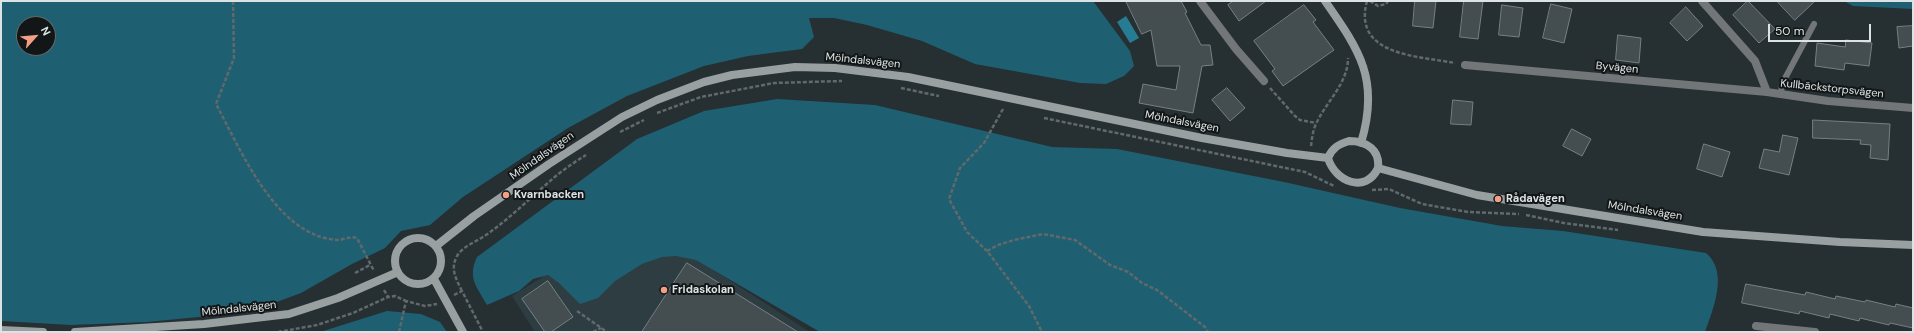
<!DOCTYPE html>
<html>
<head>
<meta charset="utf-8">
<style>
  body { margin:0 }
  #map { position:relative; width:1914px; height:333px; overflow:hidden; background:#262f32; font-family:"DM Sans",sans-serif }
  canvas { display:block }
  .frame { position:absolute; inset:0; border:2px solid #dde3e4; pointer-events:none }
  .north { position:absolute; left:16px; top:16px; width:40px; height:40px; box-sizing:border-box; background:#121617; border:1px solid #636869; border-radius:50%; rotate:63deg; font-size:11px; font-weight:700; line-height:16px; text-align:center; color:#dde3e4 }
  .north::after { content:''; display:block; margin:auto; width:14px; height:18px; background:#f39f85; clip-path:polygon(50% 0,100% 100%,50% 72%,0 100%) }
  .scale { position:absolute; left:1768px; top:24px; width:103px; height:18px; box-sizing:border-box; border:2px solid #dde3e4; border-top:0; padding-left:5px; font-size:12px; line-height:14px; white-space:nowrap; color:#dde3e4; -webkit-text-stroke:3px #121617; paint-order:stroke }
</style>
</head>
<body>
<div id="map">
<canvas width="1914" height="333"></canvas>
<div class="frame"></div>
<div class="north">N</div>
<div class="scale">50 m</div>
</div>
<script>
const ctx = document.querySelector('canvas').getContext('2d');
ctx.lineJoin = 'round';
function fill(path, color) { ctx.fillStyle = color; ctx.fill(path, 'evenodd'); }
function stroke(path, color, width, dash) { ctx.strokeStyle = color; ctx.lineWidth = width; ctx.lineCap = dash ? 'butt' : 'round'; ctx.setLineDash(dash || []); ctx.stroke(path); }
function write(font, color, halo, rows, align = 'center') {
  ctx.font = font + ' "DM Sans",sans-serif'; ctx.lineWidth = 4; ctx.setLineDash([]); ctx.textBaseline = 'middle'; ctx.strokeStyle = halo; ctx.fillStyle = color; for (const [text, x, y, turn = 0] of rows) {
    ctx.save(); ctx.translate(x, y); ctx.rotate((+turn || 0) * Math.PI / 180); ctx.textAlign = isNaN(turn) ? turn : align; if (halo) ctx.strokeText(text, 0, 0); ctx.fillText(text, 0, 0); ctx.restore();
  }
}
fill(new Path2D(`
  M661,243L695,258L810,332H535L512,296L549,273Z`), '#2d3d42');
fill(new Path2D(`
  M1,1H1093L1130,51L1134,66L1124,76L1106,84L1080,83L975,64L922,41L867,25L834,18H809L814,37L802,49L748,56L704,66L627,96L568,128L463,197L430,225L401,231L385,248L352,264L301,293L250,312L147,322L71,325L1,321ZM24,24H48V48H24Z
  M1844,1H1913V9L1853,6Z
  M777,99L875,105L1052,147L1117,149L1284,182L1400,208L1502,226L1563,231L1706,253C1729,272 1713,309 1705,332H820L696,260L676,256L662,257L642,264L615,281L598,298L580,304L559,283L548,275L533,279L519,291L487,305C477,287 467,278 477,257L637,139L704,111Z
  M387,311L421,314L440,322L447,332H320Z`), '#1e6071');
fill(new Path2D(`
  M1126,16L1139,38L1130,43L1117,22Z`), '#267d93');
const building = new Path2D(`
  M1126,1H1181L1187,12L1185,13L1201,45H1210L1213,65L1202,66L1193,113L1139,103L1143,84L1176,90L1180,66H1157L1151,30L1142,34Z
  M1234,1H1266L1239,21L1228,5Z
  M1415,1H1436L1433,28L1413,26Z
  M1464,1H1483L1478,39L1460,37Z
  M1748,1L1775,29L1759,43L1733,15Z
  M1777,1H1815L1795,20Z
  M1551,4L1572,9L1564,43L1543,38Z
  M1304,5L1316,20L1313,22L1334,50L1283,86L1272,71L1275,69L1254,41Z
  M1502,5L1523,8L1519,37L1499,35Z
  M1686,7L1703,26L1687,41L1670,23Z
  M1913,26V46L1899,48L1897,27Z
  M1618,35L1641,38L1639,63L1616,60Z
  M1846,40L1872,43L1869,66L1845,63L1844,70L1815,66L1817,43L1845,47Z
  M1227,88L1245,108L1230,121L1212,100Z
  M1453,100L1473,102L1471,125L1451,124Z
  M1813,120L1890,124L1888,160L1870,158L1871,145L1860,144L1861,140L1813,138Z
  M1572,129L1591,139L1582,156L1563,146Z
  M1783,135L1798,138L1789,175L1759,168L1764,149L1779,152Z
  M1704,144L1730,152L1722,177L1697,169Z
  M687,263L798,332H642Z
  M548,281L573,317L551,332H545L522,299Z
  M1746,284L1805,295L1806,292L1835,299L1836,296L1865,302L1866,300L1895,307L1896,304L1913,308V328L1890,323L1889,325L1860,318L1859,321L1830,314L1829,318L1800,311L1799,314L1742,303Z`);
fill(building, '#444d50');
stroke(building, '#768083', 1);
stroke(new Path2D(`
  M233,1L234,58L216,104C239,147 269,218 318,236C324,238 332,240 339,240C345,239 351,236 357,238L374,271
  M1367,1C1352,56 1419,56 1455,63
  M1370,1L1378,6L1386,4L1388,1
  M901,88L939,96
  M1270,88L1295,116L1300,120L1316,123
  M1003,109L984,143L960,168L949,199L967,232L987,251L1029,306L1042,332
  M657,113L701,97L774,83L842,81
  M1044,118L1305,172L1334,186
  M620,132L644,120
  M1311,146C1312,138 1313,129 1317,122C1327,101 1348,83 1348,58
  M1372,190L1389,189L1422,204L1468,212L1519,214
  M1526,215L1564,223L1618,230
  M987,251L998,245L1014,240L1043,234L1075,240L1110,265L1128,272L1142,283L1157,290L1205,327L1208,332
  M355,273L370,265
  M384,290L388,297
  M462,291C456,279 450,269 457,256C463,246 476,242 486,235C509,219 528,200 549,182C560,172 573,163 586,155
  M454,295L462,291L483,332
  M577,311L607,332
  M278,332L317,325L353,313L388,297L395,296L406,301
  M399,332L406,301L425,306L437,304
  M593,332L601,328`), '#61696b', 2.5, [4, 2]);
stroke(new Path2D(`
  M1781,94L1782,84L1814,24`), '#727678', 6);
stroke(new Path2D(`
  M1200,1L1236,49L1264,81
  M1702,1L1755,61L1767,92L1828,101L1913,108
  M1465,65L1767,92
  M1756,326L1815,332`), '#727678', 8);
stroke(new Path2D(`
  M1325,1C1360,51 1380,80 1361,143
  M1349,141C1367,141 1380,150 1378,168C1366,194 1335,182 1328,158C1332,148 1339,144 1349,141Z
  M1378,168L1477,195L1703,232L1840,242L1913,245
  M395 261a23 23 0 1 1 46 0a23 23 0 1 1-46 0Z
  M436,246L474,216L549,164L622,117L657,100L704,82L732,75L795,67L835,68L908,77L1202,138L1287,153L1328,158
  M434,279L463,332
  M1,330L43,332
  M75,332L204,324L289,314L338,298L398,272`), '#99a0a2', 8);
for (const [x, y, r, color] of [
  [506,195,4,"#f39f85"],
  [1498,199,4,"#f39f85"],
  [664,290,4,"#f39f85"]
]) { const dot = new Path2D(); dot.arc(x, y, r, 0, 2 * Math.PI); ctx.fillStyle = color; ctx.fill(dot); stroke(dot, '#121617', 1.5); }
write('11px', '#dde3e4', '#121617', [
  ["Mölndalsvägen",863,61,6],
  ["Byvägen",1617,68,5],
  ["Kullbäckstorpsvägen",1832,89,6],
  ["Mölndalsvägen",1182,122,11],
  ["Mölndalsvägen",542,156,-35],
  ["Mölndalsvägen",1645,211,9],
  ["Mölndalsvägen",239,309,-6]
]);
write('bold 11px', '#dde3e4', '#121617', [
  ["Kvarnbacken",514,195],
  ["Rådavägen",1506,199],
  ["Fridaskolan",672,290]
], 'left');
</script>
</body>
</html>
